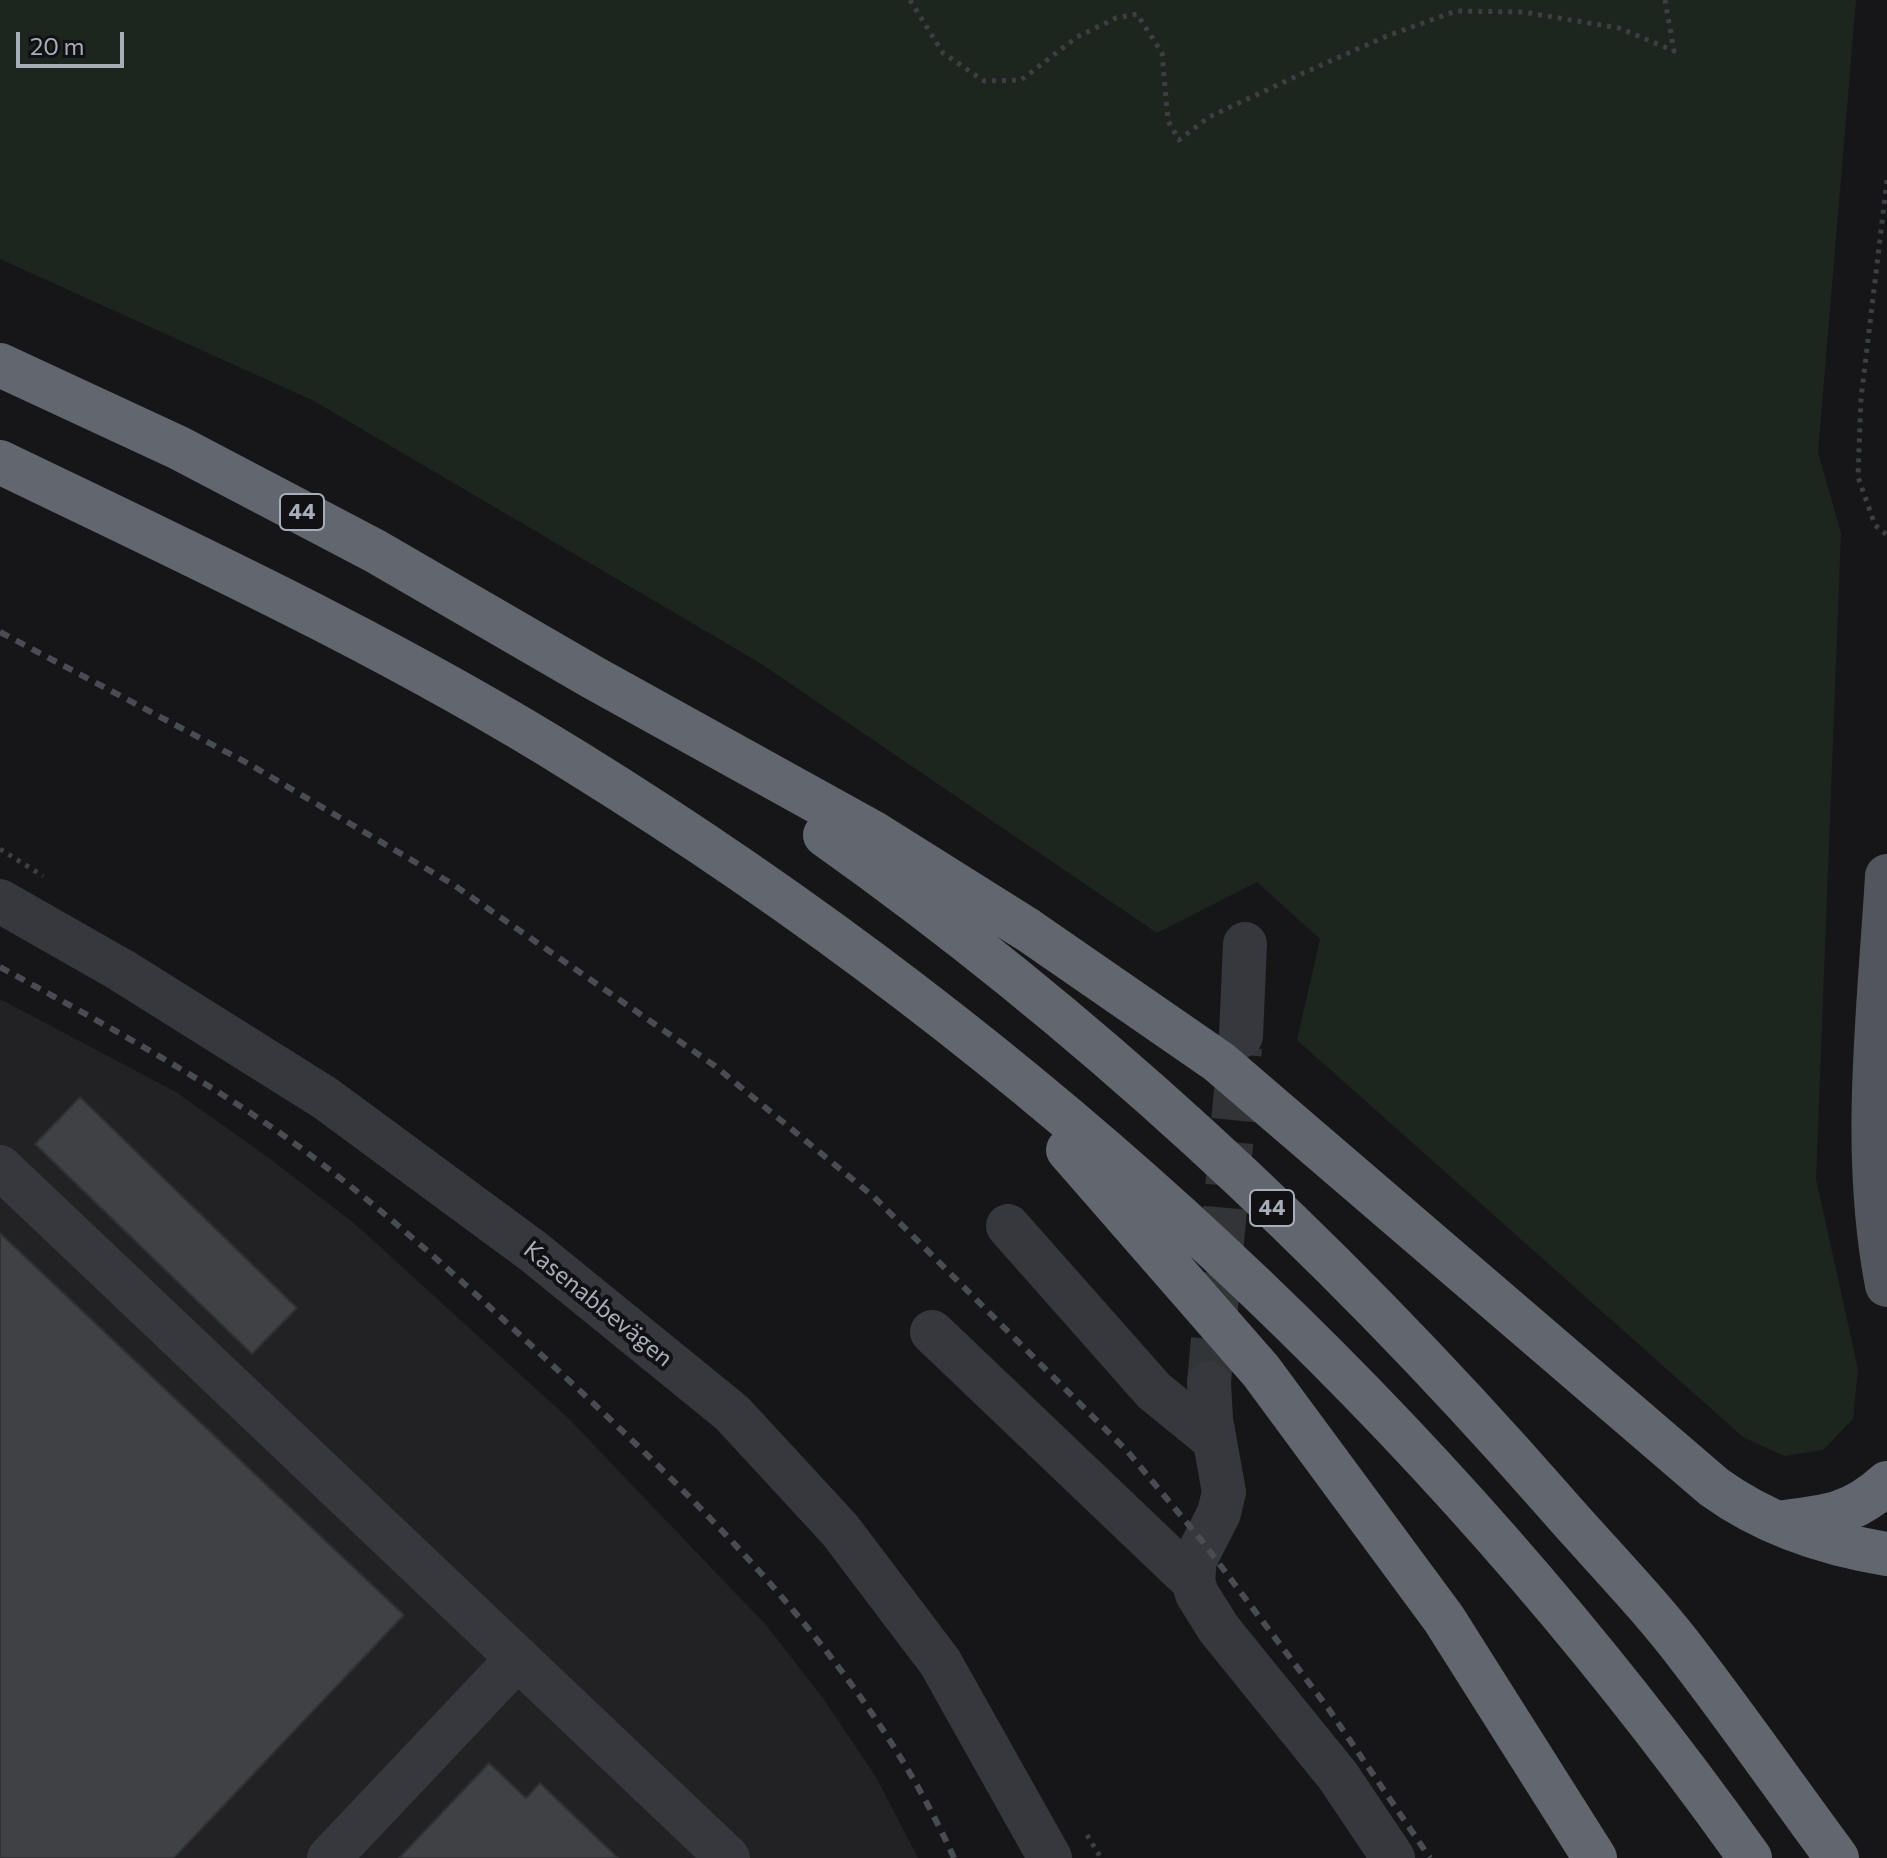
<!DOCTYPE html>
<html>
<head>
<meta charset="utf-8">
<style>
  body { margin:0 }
  #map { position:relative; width:1887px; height:1858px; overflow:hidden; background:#161618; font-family:Commissioner,sans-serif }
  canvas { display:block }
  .scale { position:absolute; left:16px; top:32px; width:108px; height:36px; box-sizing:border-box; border:4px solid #a7aeb9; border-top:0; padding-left:10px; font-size:24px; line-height:28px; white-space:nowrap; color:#a7aeb9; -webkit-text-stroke:6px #111113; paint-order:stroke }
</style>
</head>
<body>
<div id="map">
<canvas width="1887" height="1858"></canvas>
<div class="scale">20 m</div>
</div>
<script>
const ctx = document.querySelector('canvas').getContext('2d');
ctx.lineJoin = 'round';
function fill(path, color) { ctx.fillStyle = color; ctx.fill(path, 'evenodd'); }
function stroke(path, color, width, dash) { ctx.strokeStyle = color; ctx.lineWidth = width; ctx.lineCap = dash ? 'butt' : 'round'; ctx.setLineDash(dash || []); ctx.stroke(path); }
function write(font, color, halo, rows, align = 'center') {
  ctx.font = font + ' Commissioner,sans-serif'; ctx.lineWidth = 8; ctx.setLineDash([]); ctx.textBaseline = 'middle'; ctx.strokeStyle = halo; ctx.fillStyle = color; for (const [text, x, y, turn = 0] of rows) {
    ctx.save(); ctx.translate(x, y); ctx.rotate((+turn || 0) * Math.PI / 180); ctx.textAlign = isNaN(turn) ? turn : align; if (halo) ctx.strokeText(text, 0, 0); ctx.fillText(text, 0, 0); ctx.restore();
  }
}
fill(new Path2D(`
  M0,999L176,1092L269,1158L355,1224L568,1418L766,1625L823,1698L876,1777L918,1858H0Z`), '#222225');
fill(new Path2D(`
  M0,0H1856L1818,452L1841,533L1816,1179L1858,1369L1853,1419L1823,1450L1784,1456L1743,1437L1297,1040L1320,939L1257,882L1157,933L760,663L314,401L0,259Z`), '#1d261e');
const building = new Path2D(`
  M80,1097L297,1308L252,1354L35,1144Z
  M0,1233L404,1615L174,1858H0Z
  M489,1763L526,1798L540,1783L618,1858H399Z`);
fill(building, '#404145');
stroke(building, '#2f3034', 2);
stroke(new Path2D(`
  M1209,1383L1240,1047`), '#333438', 44, [44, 22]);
stroke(new Path2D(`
  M910,0L943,53L984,81L1021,80L1077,37L1116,18L1137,14L1162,53L1168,121L1179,140L1209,117L1301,74L1387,36L1456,11L1523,12L1619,28L1674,51L1665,0
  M1887,180L1861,399L1858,477L1875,525L1887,535
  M0,849L43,876
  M1087,1835L1101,1858`), '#3c3f44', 5, [4, 6]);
stroke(new Path2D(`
  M0,901L121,970L325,1098L534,1252L732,1413L840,1530L940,1662L1050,1858
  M1241,1036L1245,944
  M0,1167L728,1858
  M1008,1226L1154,1391L1213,1439
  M932,1332L1193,1581
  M1209,1383L1211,1420L1224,1492L1219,1513L1195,1560L1193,1581L1197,1594L1219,1629L1338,1776L1393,1858
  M329,1858L518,1658`), '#36383d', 44);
stroke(new Path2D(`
  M1887,876C1879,1011 1861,1151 1887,1285`), '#52555c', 44);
stroke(new Path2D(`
  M0,365L179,448L375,551L594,678L872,832L1028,930L1219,1062L1714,1487C1765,1524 1825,1544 1887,1554
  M0,462C195,556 392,647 576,762C1034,1046 1437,1418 1750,1858
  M825,835C1093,1025 1336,1253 1553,1500C1598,1552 1649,1603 1691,1659C1741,1724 1788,1792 1837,1858
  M1068,1150L1261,1371L1444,1619L1595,1858
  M1784,1522C1828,1517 1853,1514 1887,1483`), '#62666e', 44);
stroke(new Path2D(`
  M0,632L249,764L454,885L715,1066L874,1197L1128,1452L1202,1541L1328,1708L1430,1858
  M0,967C95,1019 191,1071 280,1133C376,1201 462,1281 548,1361C703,1505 866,1663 954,1858`), '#494c52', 6, [10, 8]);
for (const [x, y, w] of [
  [302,512,44],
  [1272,1208,44]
]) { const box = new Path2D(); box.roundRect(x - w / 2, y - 18, w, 36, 6); ctx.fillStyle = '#111113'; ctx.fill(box); stroke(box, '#a7aeb9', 2); }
write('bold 22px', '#a7aeb9', null, [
  ["44",302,512],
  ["44",1272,1208]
]);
write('24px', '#a7aeb9', '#111113', [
  ["Kasenabbevägen",598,1304,39]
]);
</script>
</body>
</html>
